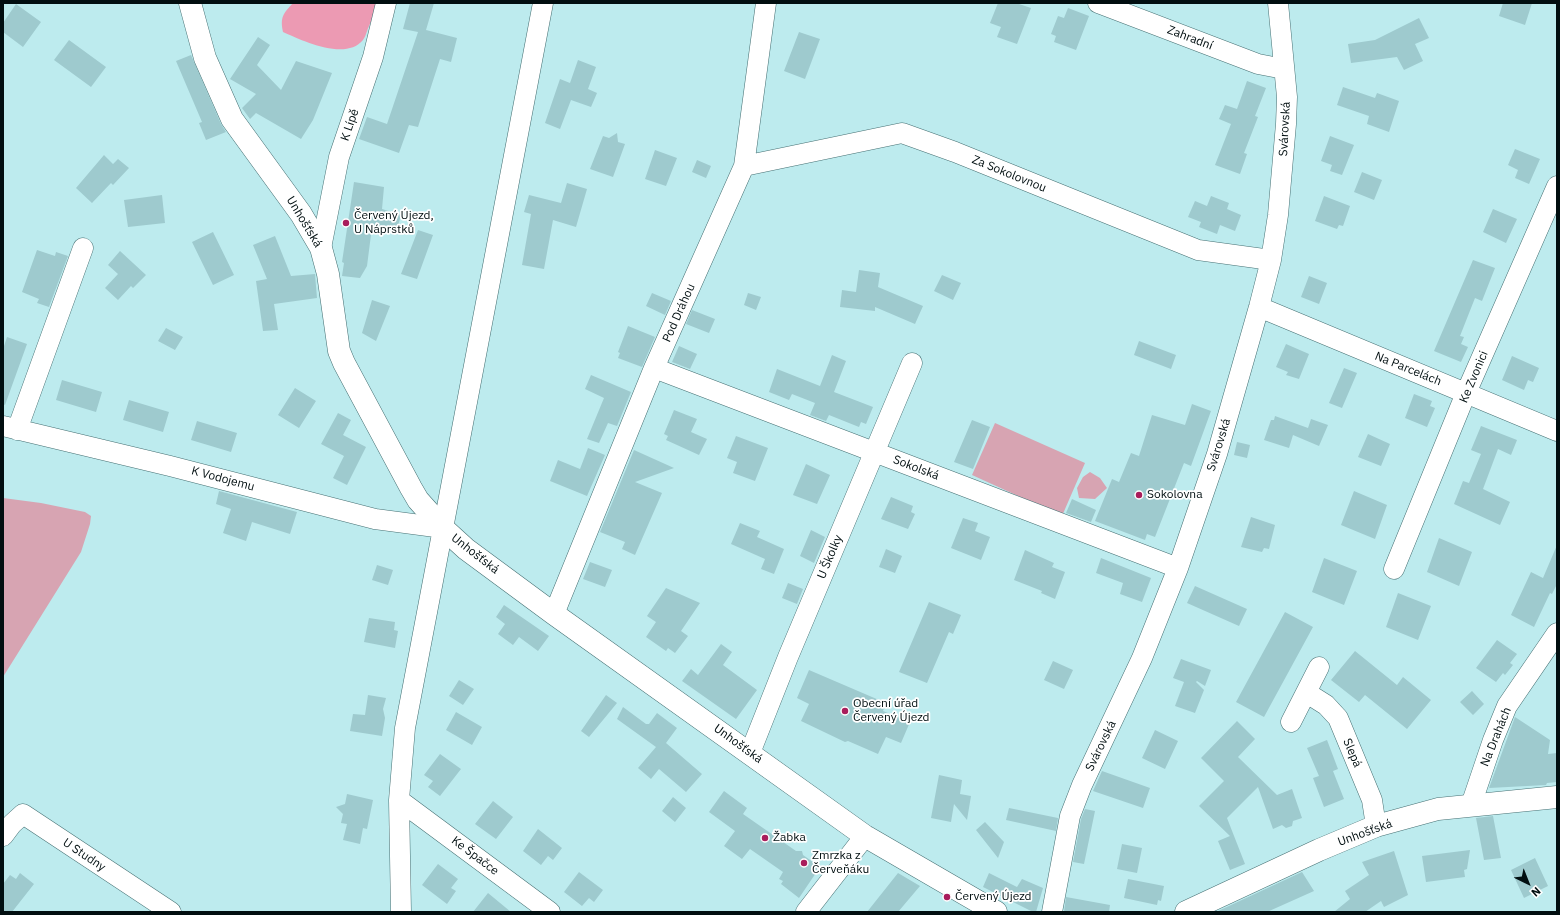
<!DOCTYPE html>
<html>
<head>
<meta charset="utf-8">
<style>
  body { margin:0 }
  #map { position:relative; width:1560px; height:915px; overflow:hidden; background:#bdebee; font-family:"IBM Plex Sans",sans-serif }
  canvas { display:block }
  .frame { position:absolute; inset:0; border:4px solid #010e10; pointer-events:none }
  .north { position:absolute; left:1508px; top:863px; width:40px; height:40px; -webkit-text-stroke:3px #fff; paint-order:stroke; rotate:137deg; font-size:11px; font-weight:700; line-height:16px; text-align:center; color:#010e10 }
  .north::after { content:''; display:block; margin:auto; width:14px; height:18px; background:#010e10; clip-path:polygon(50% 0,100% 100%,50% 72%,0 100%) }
</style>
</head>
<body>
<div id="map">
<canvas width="1560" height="915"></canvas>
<div class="frame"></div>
<div class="north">N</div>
</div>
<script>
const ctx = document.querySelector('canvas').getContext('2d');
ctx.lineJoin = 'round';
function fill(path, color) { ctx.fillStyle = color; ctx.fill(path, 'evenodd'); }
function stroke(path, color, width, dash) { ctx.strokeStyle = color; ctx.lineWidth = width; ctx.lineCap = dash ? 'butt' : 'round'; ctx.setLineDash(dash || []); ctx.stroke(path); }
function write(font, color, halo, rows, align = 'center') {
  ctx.font = font + ' "IBM Plex Sans",sans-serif'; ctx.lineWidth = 3.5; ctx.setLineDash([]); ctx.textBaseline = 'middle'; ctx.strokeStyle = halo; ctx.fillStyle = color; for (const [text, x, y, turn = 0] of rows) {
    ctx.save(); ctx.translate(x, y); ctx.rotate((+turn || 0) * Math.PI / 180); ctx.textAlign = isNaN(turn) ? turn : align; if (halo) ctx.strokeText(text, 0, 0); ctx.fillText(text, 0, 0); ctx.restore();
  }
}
fill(new Path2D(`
  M995,423L1085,463L1062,516L972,475Z
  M1090,472L1100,478L1107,488L1095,499L1079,498L1077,488L1083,477Z
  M3,498L41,503L85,512L91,516L90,524L81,552L3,677Z`), '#d7a4b2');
fill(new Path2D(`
  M293,3H378C376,11 373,18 369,26C367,30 366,36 363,40C346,61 303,41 283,32C280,17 283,14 293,3Z`), '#ec9ab3');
fill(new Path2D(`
  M410,3H434L426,30L457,38L451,62L440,59L418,127L409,125L399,153L359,139L367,117L387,124L418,32L403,29Z
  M998,3H1016L1031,8L1017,44L997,37L1001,27L990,23Z
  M1503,3H1532L1525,25L1499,16Z
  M16,4L41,22L23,47L3,32V23Z
  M1068,8L1089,16L1076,50L1054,42L1056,36L1051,34L1058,16L1064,18Z
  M1419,18L1429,38L1415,44L1423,61L1404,70L1397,57L1351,63L1348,44L1375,40Z
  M799,32L820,39L805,79L784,71Z
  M258,37L270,45L257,65L281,90L296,61L332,73L313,120L301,139L256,113L250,119L242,108L256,94L230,79Z
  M69,40L106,67L91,87L54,60Z
  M191,55L221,124L226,132L206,140L199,123L202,122L176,61Z
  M578,60L596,67L588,89L597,93L591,107L571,100L560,129L545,123L560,79L570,83Z
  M1247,81L1266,88L1255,116L1258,117L1244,153L1247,154L1240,174L1215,165L1231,124L1219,119L1225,105L1237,109Z
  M1343,87L1375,98L1377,93L1399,101L1389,132L1367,124L1369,116L1337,105Z
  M617,133L618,142L625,144L613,177L590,169L603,136L609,138Z
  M1330,136L1354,145L1342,175L1330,171L1332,165L1321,161Z
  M1515,149L1540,159L1529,184L1515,178L1518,170L1508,165Z
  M655,150L677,158L666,186L645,179Z
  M104,155L113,164L118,159L129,168L113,185L111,183L92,203L76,188Z
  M697,160L711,166L706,178L692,172Z
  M1362,172L1382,180L1374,200L1354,192Z
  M354,182L384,187L382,209L401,215L396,233L387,229L372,227L367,266L360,278L342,276L344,263L342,262Z
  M567,183L587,189L576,227L553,220L544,269L522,265L531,214L524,212L529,195L561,203Z
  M162,195L165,223L128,227L124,200Z
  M1211,196L1229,203L1227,209L1241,215L1235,231L1220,225L1217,234L1199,227L1201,222L1188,217L1195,201L1207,206Z
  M1324,196L1350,206L1343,226L1339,225L1337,229L1315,221Z
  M1493,209L1517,219L1506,243L1483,232Z
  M418,230L433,235L417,279L401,274Z
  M213,232L234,275L213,285L192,242Z
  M275,236L291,276L315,274L317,298L274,304L278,330L263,331L256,281L267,279L253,245Z
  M37,250L55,256L56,252L68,256L49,307L37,303L39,299L22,292Z
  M120,251L146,275L133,288L131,286L118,300L105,288L118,274L108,265Z
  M1473,260L1495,268L1482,301L1475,298L1460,336L1464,337L1461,344L1468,347L1461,362L1434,351Z
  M859,270L880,273L878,287L923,306L915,324L875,307V311L840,307L842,290L856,292Z
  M942,275L961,283L953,300L934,291Z
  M1309,276L1327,283L1319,304L1301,297Z
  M652,293L671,301L665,315L646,306Z
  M748,293L761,297L756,310L744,305Z
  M372,300L390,306L376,341L362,333Z
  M692,310L715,319L709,333L686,324Z
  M628,326L655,337L642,367L618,358L620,353L618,352Z
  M166,328L183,337L175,350L158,341Z
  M7,337L27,344L5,405L3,404V349Z
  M1139,341L1176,355L1171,369L1134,355Z
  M1286,344L1309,354L1299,379L1286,375L1288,372L1276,367Z
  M679,346L697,354L690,369L672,362Z
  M832,355L846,361L834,392L873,407L866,424L861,422L859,427L829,415L826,421L810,415L815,403L792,394L789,400L769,392L777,369L820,386Z
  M1512,356L1539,368L1533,382L1528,380L1524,390L1502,380Z
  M1344,368L1357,373L1342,408L1329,403Z
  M591,375L631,392L617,426L608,423L599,443L587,439L604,398L585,389Z
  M62,380L102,392L96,412L56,400Z
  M295,388L316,401L299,428L278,415Z
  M1414,394L1432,401L1430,406L1435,408L1427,427L1405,418Z
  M129,400L169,412L163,432L123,420Z
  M1192,404L1211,411L1191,466L1184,463L1155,537L1147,534L1145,540L1095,521L1112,479L1119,482L1131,453L1139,456L1152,415L1185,425Z
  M674,410L697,419L691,432L707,439L699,455L666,440L668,436L664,434Z
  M338,413L351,420L343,435L366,447L347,485L333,478L344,456L321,444Z
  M1275,416L1308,428L1311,419L1328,425L1319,446L1293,435L1289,448L1264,440L1271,420H1274Z
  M972,420L990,427L973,469L954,462Z
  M197,421L237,433L231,452L191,440Z
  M1481,426L1517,440L1511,455L1498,449L1483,489L1510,502L1500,525L1454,504L1463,481L1469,483L1481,454L1471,450Z
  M1368,434L1390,444L1381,466L1358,457Z
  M736,436L768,448L755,481L733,473L737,462L727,458Z
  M1237,442L1250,445L1247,458L1234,455Z
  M588,448L605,455L587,496L550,481L558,460L580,469Z
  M634,450L674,468L635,482L662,493L635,555L622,549L625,542L600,532Z
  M806,464L830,475L817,504L793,495Z
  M219,491L297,512L290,534L252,522L246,541L223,533L231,509L216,504Z
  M1354,491L1387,505L1375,539L1341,525Z
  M891,497L913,506L911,512L915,514L908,529L881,519Z
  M1072,499L1096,510L1091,522L1066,513Z
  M1251,517L1275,525L1269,549L1264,548L1262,552L1241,547Z
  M963,518L978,523L975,531L990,537L981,560L951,548Z
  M740,523L760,531L757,537L784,549L774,574L761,569L765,559L731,544Z
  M811,530L825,537L814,563L800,556Z
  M1439,538L1472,552L1459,586L1427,572Z
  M1557,545V584L1552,594L1550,593L1534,627L1511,615L1531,572L1543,578Z
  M886,549L902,556L895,573L879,567Z
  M1025,550L1054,563L1052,567L1065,572L1055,599L1041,593L1042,591L1014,580Z
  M1101,558L1151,578L1142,602L1120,594L1123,583L1096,573Z
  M1324,558L1357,571L1344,605L1312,592Z
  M590,562L612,570L605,587L583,579Z
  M377,565L393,570L388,585L372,580Z
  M788,583L803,589L797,604L782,598Z
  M1195,586L1247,609L1239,626L1187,603Z
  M666,588L700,603L681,631L688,636L675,653L668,648L666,651L646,637L656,622L647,616Z
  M1398,593L1431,606L1418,640L1386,627Z
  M929,602L961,615L953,634L949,632L927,683L899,672Z
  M504,605L549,636L538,651L519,637L513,645L498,634L505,624L496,617Z
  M1285,612L1313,627L1264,717L1236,702Z
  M369,618L395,622L394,630L398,631L395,648L364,642Z
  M1497,640L1517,654L1510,663L1513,665L1505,675L1503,673L1496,682L1476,668Z
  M721,644L732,652L723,665L757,690L736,719L682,681L691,669L698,675Z
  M1355,651L1397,685L1403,677L1431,700L1407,729L1365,695L1359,702L1331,680Z
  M1181,659L1211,670L1205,686L1197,681L1196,682L1204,690L1195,713L1175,706L1184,682L1173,678Z
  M1053,661L1073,670L1064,689L1044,680Z
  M809,670L886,703L883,711L910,722L901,743L886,737L878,754L848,741L845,742L801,721L809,704L797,698Z
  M459,680L474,689L463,705L449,696Z
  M1472,691L1484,704L1473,715L1460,702Z
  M368,695L386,698L383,709L385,718L382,736L350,731L353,714L365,715Z
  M606,695L617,703L589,737L581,731Z
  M623,707L646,724H649L657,713L677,728L666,743L702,774L686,792L659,769L651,779L638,768L656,747L617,719Z
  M456,712L482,727L472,745L446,730Z
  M1515,717L1550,740L1548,754L1557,753V782L1547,783L1546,785L1489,788Z
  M1237,721L1255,739L1238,757L1277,795L1292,789L1302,818L1293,821L1292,826L1286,828L1282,825L1273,829L1258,787L1227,818L1245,864L1230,870L1218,841L1230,836L1199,806L1224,781L1201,758Z
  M1155,730L1178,741L1165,769L1142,758Z
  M1327,740L1338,769L1333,771L1344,799L1324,807L1313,778L1319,776L1307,748Z
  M440,754L461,769L440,796L428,787L433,781L424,775Z
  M1102,771L1150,788L1143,808L1093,791Z
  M939,775L962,780L960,794L971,796L967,820L954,804L951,822L931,818Z
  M724,791L747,808L743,814L796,851H802L803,855L820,867L799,898L781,884L783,881L779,879L783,872L750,849L742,859L724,846L735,831L709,812Z
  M347,794L373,800L367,829L363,828L360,844L343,840L347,824L341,823L343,814L336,807L345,804Z
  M673,797L686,808L675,822L662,811Z
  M493,801L513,817L496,839L475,824Z
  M1009,808L1058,818L1056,831L1006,820Z
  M1085,809L1095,811L1084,864L1073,862L1081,819Z
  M1493,816L1501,858L1484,860L1476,818Z
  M985,822L1004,842L998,858L976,830Z
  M538,829L562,848L553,860L548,856L541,865L523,851Z
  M1122,844L1142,848L1137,873L1117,869Z
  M1470,850L1467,869L1464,870L1465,877L1426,882L1422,856Z
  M1394,851L1408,895L1384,907L1381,901L1365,912H1334L1350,899L1345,891L1369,875L1362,862Z
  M1535,858L1548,886L1524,898L1511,870Z
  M438,864L458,879L451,888L456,891L447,904L422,885Z
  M579,872L603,890L594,902L589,898L582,906L564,892Z
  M1302,872L1314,891L1267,912H1216Z
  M20,873L34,884L12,912H3V884L10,875L16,879Z
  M898,873L920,886L898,912H867Z
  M989,873L1017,887L1022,879L1043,888L1036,912H1033L983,887Z
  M1128,879L1164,886L1161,901L1158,900L1157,905L1124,898Z
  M488,893L511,912H473Z
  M1066,897L1110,905L1109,912H1064Z`), '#9ecace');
const minor = new Path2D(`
  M1098,3L1258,64L1284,69
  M744,166L902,133L955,152L1198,250L1271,260
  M321,248L339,157L373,57L386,3
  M1259,307L1557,431
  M654,368L1178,568
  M3,426L170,466L375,519L443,528
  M17,430L83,248
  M1394,569L1466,393L1557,186
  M554,614L654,368L744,166L766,3
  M1307,693L1326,705L1338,718L1372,800L1376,826
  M1291,722L1319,667
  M750,753L788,657L912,363
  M399,800L550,912
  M1471,805L1493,740L1507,706L1557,633
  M3,836L12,824L23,814L171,912
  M401,912L399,800L405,728L543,3
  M806,912L865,836
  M1052,912L1070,816L1082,785L1142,658L1178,568L1217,454L1259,307L1271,260L1278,215L1286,124L1287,97L1278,3`);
const major = new Path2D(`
  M190,3L205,58L232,119L301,214L321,248L328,274L339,351L344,363L411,488L418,500L443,528L466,549L554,614L865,836L996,912
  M1186,912L1319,850L1376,826L1438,809L1557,797`);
stroke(minor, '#467073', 21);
stroke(major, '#467073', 23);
stroke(minor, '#fff', 20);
stroke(major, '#fff', 22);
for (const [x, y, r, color] of [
  [346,223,4,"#a91c5b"],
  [1139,495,4,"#a91c5b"],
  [845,711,4,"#a91c5b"],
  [765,838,4,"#a91c5b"],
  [804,863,4,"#a91c5b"],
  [947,897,4,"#a91c5b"]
]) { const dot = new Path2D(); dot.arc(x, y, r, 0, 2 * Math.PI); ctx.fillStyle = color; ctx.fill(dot); stroke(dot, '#fff', 1.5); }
write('12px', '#010e10', '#fff', [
  ["Zahradní",1190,38,21],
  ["K Lípě",350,125,-71],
  ["Svárovská",1285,129,-87],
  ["Za Sokolovnou",1009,174,22],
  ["Unhošťská",304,222,59],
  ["Pod Dráhou",679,313,-66],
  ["Na Parcelách",1408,369,22],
  ["Ke Zvonici",1474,377,-67],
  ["Svárovská",1219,445,-73],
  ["Sokolská",916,468,21],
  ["K Vodojemu",223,479,15],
  ["Unhošťská",475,554,38],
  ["U Školky",830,557,-67],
  ["Na Drahách",1496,737,-68],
  ["Unhošťská",738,744,36],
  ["Svárovská",1101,746,-64],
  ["Slepá",1352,753,67],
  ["Unhošťská",1365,833,-20],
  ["U Studny",84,855,34],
  ["Ke Špačce",475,856,37]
]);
write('12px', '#010e10', '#fff', [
  ["Červený Újezd,",354,216],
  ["U Náprstků",354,230],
  ["Sokolovna",1147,495],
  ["Obecní úřad",853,704],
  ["Červený Újezd",853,718],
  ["Žabka",773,838],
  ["Zmrzka z",812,856],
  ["Červeňáku",812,870],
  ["Červený Újezd",955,897]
], 'left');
</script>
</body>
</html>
